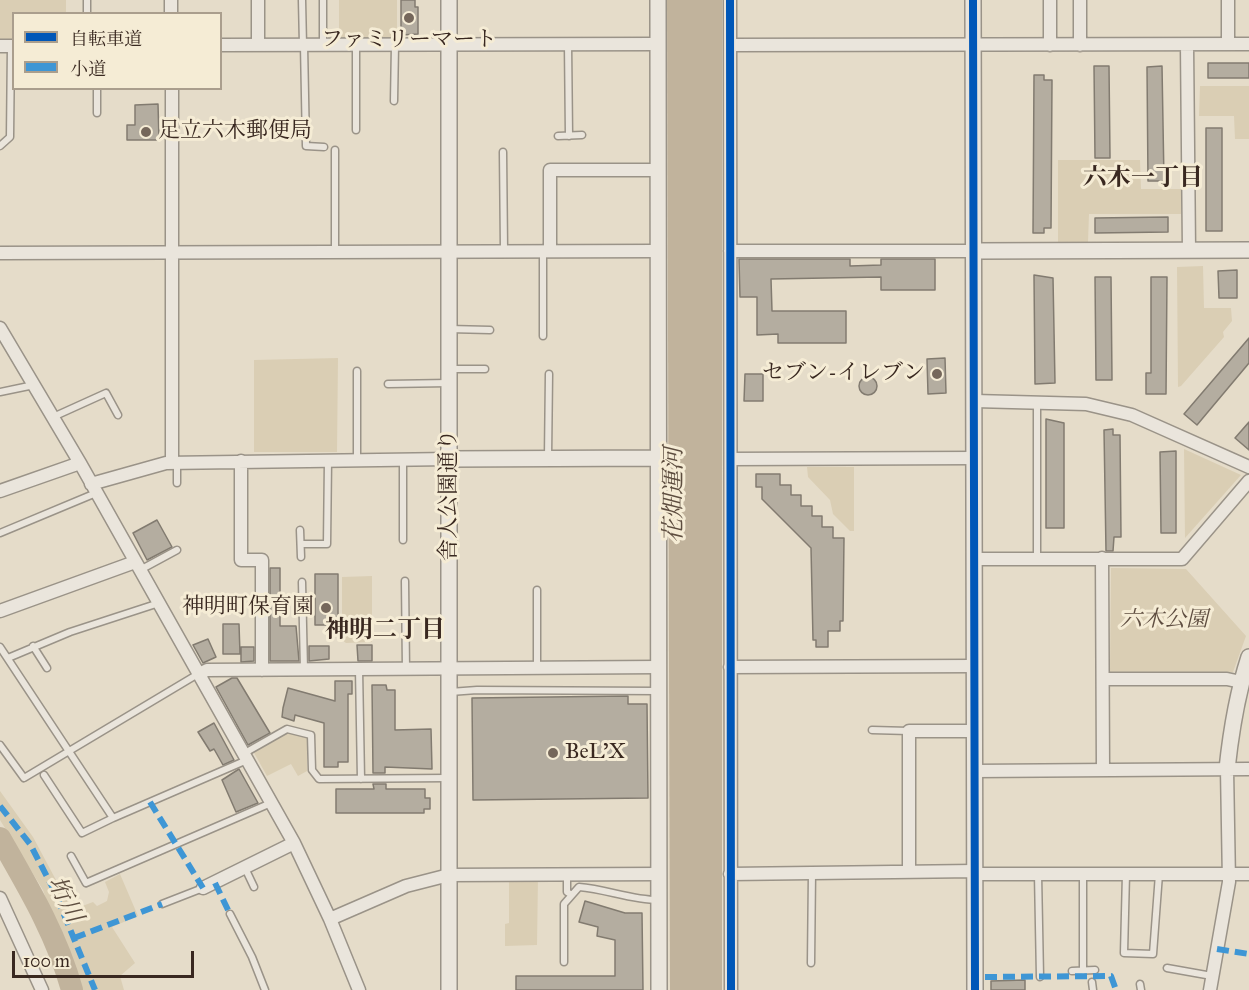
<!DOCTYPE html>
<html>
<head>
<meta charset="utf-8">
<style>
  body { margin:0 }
  #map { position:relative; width:1249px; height:990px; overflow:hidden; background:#e5dcc9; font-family:"IM FELL Great Primer","Noto Serif JP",serif }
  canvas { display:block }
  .legend { position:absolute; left:12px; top:12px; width:210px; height:78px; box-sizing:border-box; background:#f5ecd5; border:2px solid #aa9e8d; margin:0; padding:8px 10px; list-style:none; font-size:18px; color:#392820 }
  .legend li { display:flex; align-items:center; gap:12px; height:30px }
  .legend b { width:30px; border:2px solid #aa9e8d }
  .scale { position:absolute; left:12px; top:951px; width:182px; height:27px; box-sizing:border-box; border:3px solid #392820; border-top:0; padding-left:8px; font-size:18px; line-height:21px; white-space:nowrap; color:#392820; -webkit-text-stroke:4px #f5ecd5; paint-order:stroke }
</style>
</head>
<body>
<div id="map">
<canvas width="1249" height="990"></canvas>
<ul class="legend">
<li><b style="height:8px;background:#0057b8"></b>自転車道</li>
<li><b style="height:8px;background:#3e96d5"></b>小道</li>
</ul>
<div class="scale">100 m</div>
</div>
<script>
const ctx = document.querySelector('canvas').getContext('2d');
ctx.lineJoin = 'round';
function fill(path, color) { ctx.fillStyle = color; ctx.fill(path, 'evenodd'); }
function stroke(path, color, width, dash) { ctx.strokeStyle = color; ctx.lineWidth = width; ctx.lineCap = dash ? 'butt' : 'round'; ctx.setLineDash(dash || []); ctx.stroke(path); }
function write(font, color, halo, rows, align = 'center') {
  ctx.font = font + ' "IM FELL Great Primer","Noto Serif JP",serif'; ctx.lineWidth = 6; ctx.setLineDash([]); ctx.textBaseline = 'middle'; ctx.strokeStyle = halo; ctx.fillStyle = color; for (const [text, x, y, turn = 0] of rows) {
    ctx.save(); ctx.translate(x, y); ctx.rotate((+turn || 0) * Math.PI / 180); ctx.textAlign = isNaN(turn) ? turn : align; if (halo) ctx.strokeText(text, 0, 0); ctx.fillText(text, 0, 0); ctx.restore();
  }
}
fill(new Path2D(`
  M0,0H66V13L14,14L13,39H0Z
  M339,0H397V38H339Z
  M1200,86H1249V139H1235L1234,116H1199Z
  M1058,160H1140L1141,189H1181V214H1089L1088,242H1058Z
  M1203,266L1204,308H1231L1232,321L1223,332L1224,337L1181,386L1178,387L1177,267Z
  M338,358L337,452H254V360Z
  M1184,449L1241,475L1185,538Z
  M807,467H854V531H850L833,514L830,500L808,477Z
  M1111,568L1186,569L1246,636L1233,672H1110Z
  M372,576V642L346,643L342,640V577Z
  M286,732L307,738V771L298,776L291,764L267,776L253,751Z
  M0,791L33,837L72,910L93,902L97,906L107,901L109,892L105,882L120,874L138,916L112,927L135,963L120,976L124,990H77L43,890L0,820Z
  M538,877L537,945L505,946V924L509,923V878Z`), '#daceb4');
fill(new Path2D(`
  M667,0H722V990H670Z`), '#c1b39c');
stroke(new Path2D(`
  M0,838C28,887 57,935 72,990`), '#c1b39c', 22);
const building = new Path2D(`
  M401,0H415V7H418V34L401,35Z
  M1208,63H1249V78H1208Z
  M1094,66H1109L1110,158H1095Z
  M1162,66L1164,181H1148L1147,67Z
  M1034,75H1044V80H1052L1051,228H1044V233H1033Z
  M158,104L159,140H127V125H135V105Z
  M1206,128H1222V231H1206Z
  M1168,217V232L1095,233V218Z
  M739,259H850V266L881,265V259H935V290H881V277L771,279L772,311H846V343H778V334L757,335V297H740Z
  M1237,270V298H1219L1218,271Z
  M1034,275L1053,278L1055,383L1035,384Z
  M1095,277H1111L1112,380H1096Z
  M1151,277H1167L1166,394H1146V373H1151Z
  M1249,338V363L1197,425L1184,414Z
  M945,358L946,393L928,394L927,359Z
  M745,374H763V401H744Z
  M859 386a9 9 0 1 1 18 0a9 9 0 1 1-18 0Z
  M1046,419L1064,423V528H1046Z
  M1249,422V450L1235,438Z
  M1113,429V435H1120L1121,537H1114L1113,551H1106L1104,430Z
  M1176,451V533H1161L1160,452Z
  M756,474H780V485H791V495H801V506H812V516H822V527H833V538H844L843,621H840V631H828V647H816V640H813L811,548L762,499V487H756Z
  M157,520L172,547L147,560L133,533Z
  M270,568H280V626H296L299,661H270Z
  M315,574H338V625H315Z
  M223,624H239L240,654H223Z
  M208,639L216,657L203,663L193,645Z
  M357,645H372V661H358Z
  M309,646H329V659L309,661Z
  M241,647H254V661L241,662Z
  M232,678H237L270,733L248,745L216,687Z
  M335,681H352V694H348V762H338V767H324V723L295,715L294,721L282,717L283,708L288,688L335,701Z
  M372,685H386L387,690H395V730L431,729L432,769L385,767V773H373Z
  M628,696V704H647L648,798L473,800L472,698Z
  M214,723L234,760L223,765L214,749L210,751L198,732Z
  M239,769L258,803L236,812L222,780Z
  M373,784H386V789H425V798H430V809H424V813H336V789H374Z
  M585,901L625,913H642L643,990H516V976H615V940L597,936L598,927L579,922Z
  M1025,980V990H991V981Z`);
fill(building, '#b4ada0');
stroke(building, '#827b70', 1.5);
const service = new Path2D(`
  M87,0V14
  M302,0L303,45
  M323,0V44
  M568,44L569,136
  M304,45L306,146L324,147
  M97,88V113
  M394,101L395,45
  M356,130V46
  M558,136L582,135
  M0,146L10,137L11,46
  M503,152L504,250
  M335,251V150
  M449,329L490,330
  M543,336V251
  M450,369H485
  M388,384L449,383
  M0,392L34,385
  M1037,403V559
  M53,417L106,393L118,415
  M548,457L549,374
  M357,461V371
  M403,461V540
  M177,483V463
  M300,530L301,557
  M0,533L96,493
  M301,544H327L328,461
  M140,570L177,550
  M405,581L406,670
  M302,582L304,670
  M33,646L47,668
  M0,647L113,818L247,760
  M8,658L70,632L159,603
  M537,667V590
  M359,669L361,779
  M450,692L477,690L658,691
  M872,730L909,731
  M0,745L24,778L198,674
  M243,754L287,729L311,735L312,770L319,779L448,778
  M44,775L82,833L113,818
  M71,856L86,883L271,803
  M245,868L254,887
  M567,874V892L572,895
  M1038,874L1040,977
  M1083,874V971
  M1126,874L1124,953L1153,954L1159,874
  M162,904L203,888
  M230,914L252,957L265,990
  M564,962V904L579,887C606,889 631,900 658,900
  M811,963L812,873
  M1167,968L1212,976
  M1072,971L1095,970
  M1092,982L1093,990
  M1140,984L1141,990`);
const minor = new Path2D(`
  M171,0V14
  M730,0L731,990
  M1228,0V44
  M220,45L657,44
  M258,45V0
  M730,45L1249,44
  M1050,45V0
  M1080,45V0
  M1187,45L1189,251
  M0,46H14
  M172,88V462
  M550,250V170H656
  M730,251H975
  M0,253L657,251
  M0,328L80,463L294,843L330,919L359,990
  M975,401L1086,404L1132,415L1249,467
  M731,459L975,458
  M241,461V560H262V670
  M91,484L166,463L450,459
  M0,491L80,463
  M1102,558L1103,770
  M974,559H1182L1249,481
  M0,611L135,562
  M730,667L974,666
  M199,674L207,670L659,667
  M1103,679H1227L1241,682
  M974,771L1249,769
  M909,872V731H974
  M730,874L975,871
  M975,874H1249
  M203,888L294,843
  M0,898L42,990
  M330,919L406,886L449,875L658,874
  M1210,990L1229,882L1227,769`);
const tertiary = new Path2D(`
  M449,0V990
  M658,0L659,990
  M973,0L975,990
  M975,251L1249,250
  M450,459L658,458
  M1227,769C1231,731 1237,694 1249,657`);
stroke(service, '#9a9388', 9);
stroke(minor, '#9a9388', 15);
stroke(tertiary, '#9a9388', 18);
stroke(service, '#eae5dc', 6);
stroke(minor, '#eae5dc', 12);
stroke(tertiary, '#eae5dc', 15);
stroke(new Path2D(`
  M150,802L203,888
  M0,806L30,844L54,890L95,990
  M215,883L230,914
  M74,938L162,904
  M1217,949L1249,954
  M985,977L1111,976L1116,990`), '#3e96d5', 6, [12, 6]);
stroke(new Path2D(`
  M730,0L731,990
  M973,0L975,990`), '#0057b8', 8);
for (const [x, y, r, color] of [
  [409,18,6,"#75675b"],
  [146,132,6,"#75675b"],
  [937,374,6,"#75675b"],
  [326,608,6,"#75675b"],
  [553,753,6,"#75675b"]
]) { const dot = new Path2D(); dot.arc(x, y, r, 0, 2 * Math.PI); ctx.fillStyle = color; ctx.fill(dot); stroke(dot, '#f5ecd5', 2); }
write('22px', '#392820', '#f5ecd5', [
  ["ファミリーマート",409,41,"center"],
  ["足立六木郵便局",158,132],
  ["セブン-イレブン",925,374,"right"],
  ["神明町保育園",314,608,"right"],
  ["BeL'X",565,753]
], 'left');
write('22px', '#392820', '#f5ecd5', [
  ["舎人公園通り",450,495,-90]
]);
write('italic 22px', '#5f4e41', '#f5ecd5', [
  ["六木公園",1164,621]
]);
write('bold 24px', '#392820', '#f5ecd5', [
  ["六木一丁目",1143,179],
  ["神明二丁目",385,631]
]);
write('italic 24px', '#5d4d3f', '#f5ecd5', [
  ["花畑運河",675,495,-90],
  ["垳川",64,900,63]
]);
</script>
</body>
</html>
